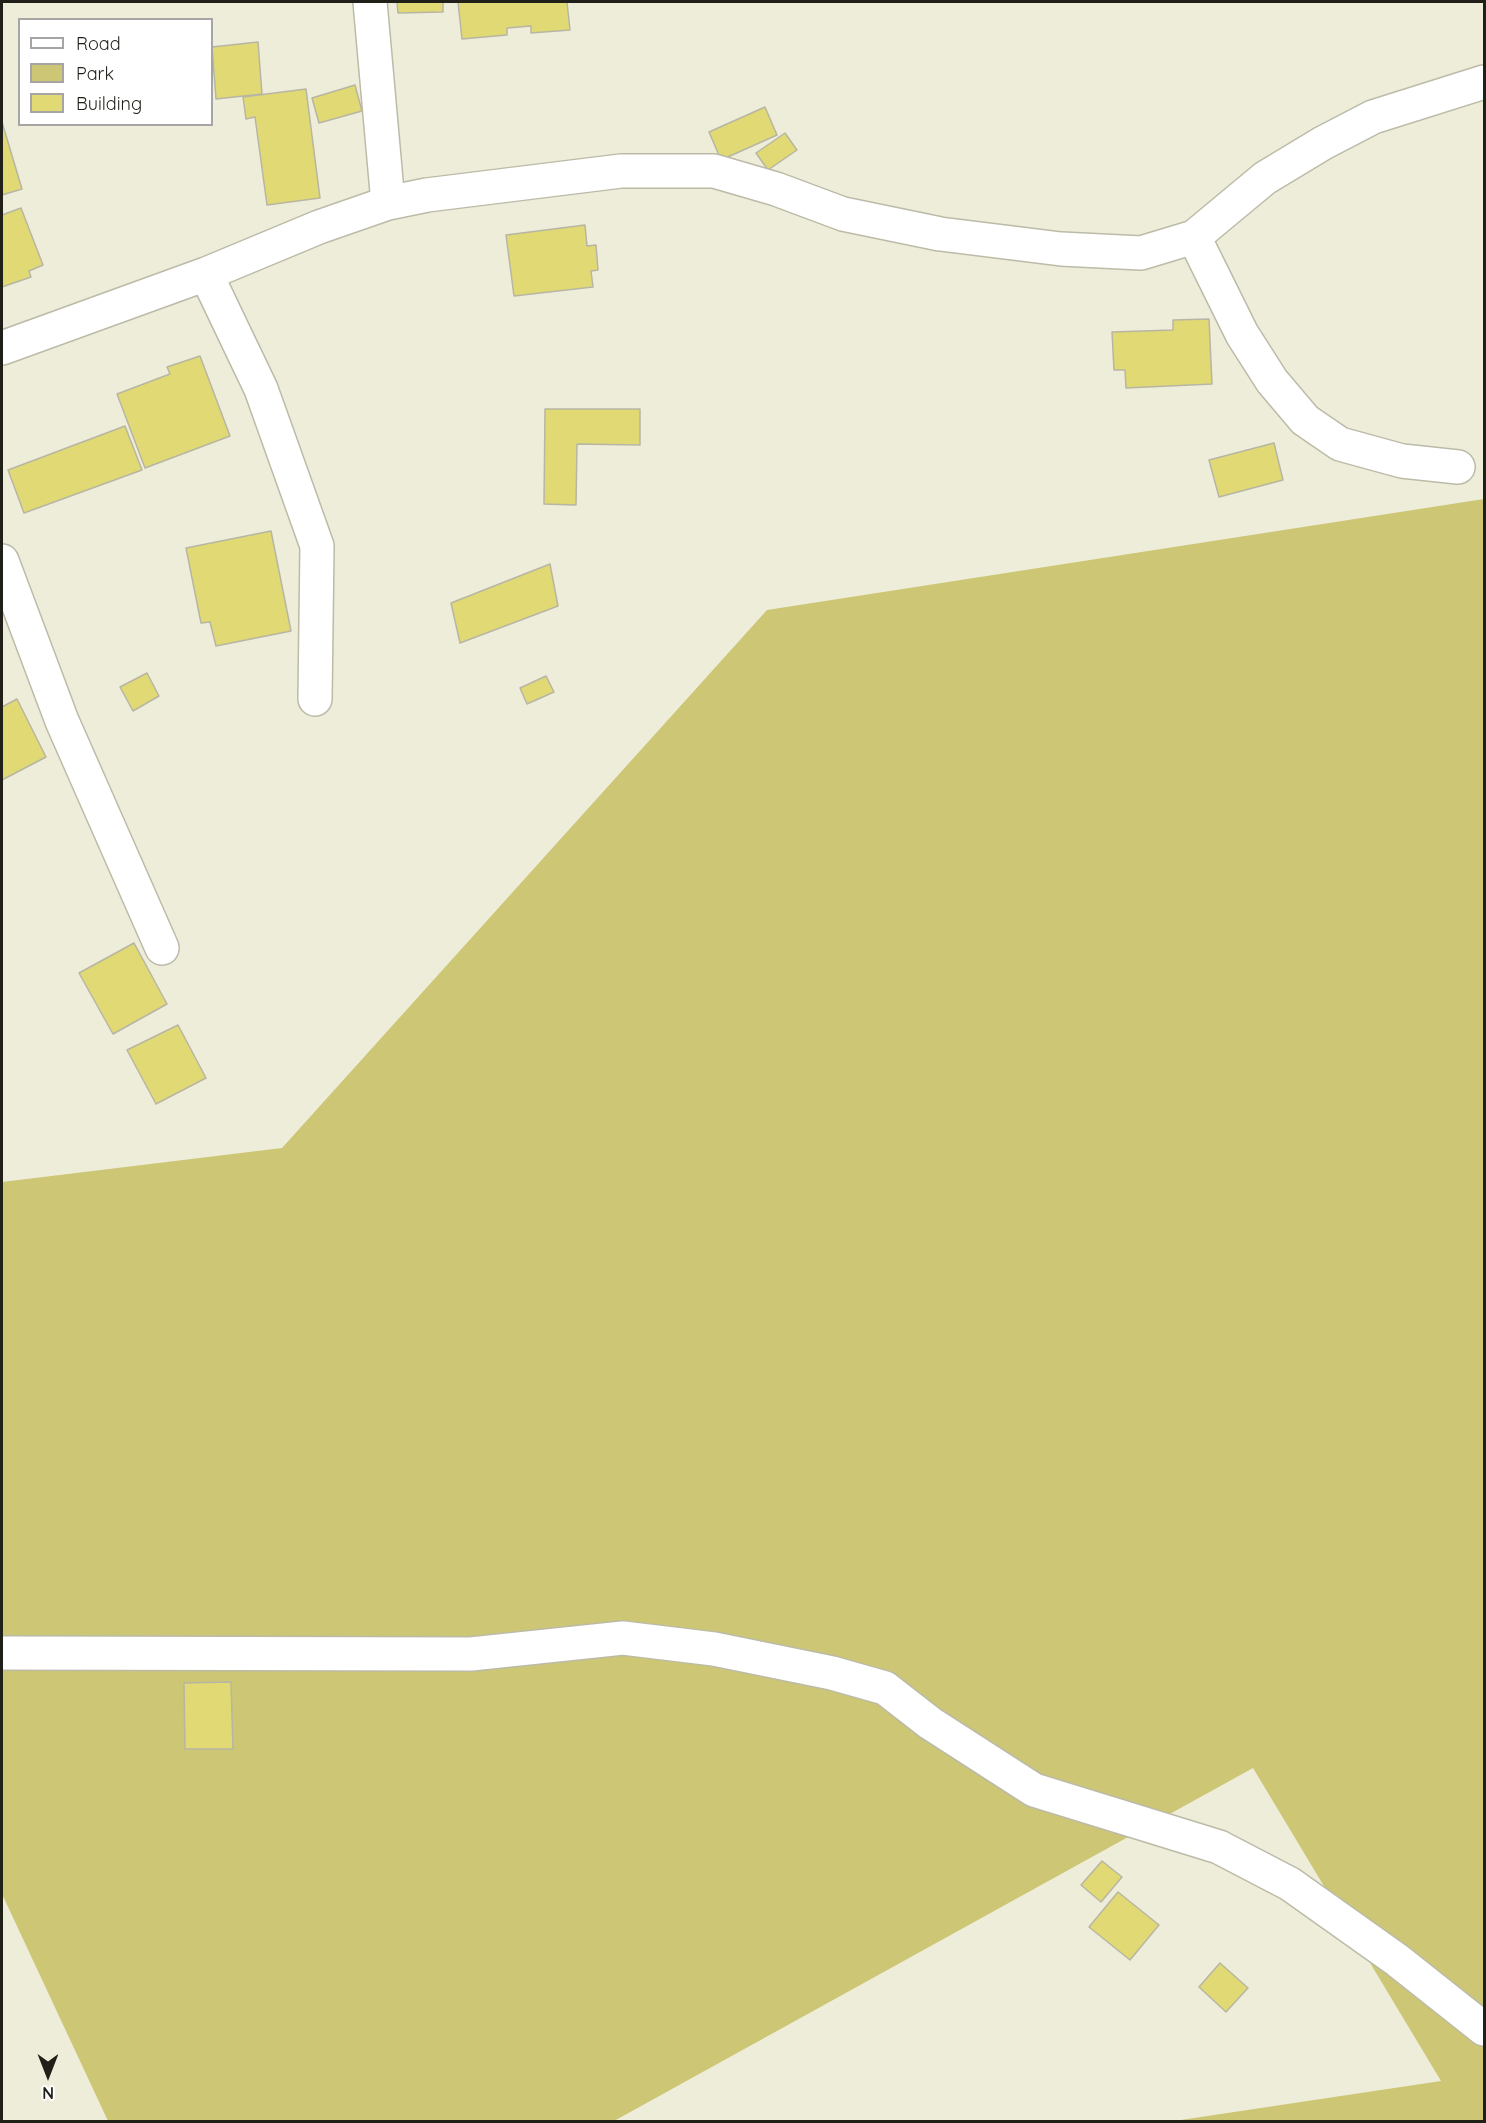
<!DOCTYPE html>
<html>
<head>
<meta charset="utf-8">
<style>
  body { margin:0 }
  #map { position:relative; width:1486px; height:2123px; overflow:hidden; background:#eeedd9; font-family:Quicksand,sans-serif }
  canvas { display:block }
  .frame { position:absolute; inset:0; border:3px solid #201f18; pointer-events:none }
  .legend { position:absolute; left:18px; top:18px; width:195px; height:108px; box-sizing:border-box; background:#fff; border:2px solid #a6a5a3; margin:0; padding:8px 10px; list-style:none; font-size:18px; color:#201f18 }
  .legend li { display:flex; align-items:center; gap:12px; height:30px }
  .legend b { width:30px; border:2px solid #a6a5a3 }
  .north { position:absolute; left:18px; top:2045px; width:60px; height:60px; -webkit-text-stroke:4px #fff; paint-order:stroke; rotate:180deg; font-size:16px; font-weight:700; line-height:24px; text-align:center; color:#201f18 }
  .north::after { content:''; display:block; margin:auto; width:21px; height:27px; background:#201f18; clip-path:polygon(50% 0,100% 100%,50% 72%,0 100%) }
</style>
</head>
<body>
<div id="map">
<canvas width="1486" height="2123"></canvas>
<div class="frame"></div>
<ul class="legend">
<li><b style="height:8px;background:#fff"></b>Road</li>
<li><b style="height:16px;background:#ccc675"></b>Park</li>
<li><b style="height:16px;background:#e1d973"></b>Building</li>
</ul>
<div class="north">N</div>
</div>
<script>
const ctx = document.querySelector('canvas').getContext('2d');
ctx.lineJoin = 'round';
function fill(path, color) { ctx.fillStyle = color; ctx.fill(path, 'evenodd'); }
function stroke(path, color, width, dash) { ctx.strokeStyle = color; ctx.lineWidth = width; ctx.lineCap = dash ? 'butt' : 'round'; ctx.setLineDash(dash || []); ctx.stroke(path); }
fill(new Path2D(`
  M1484,499V2121H1174L1441,2081L1253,1768L614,2121H108L2,1894V1182L282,1148L767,610Z`), '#ccc675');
const building = new Path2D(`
  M397,2H443V12L398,13Z
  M458,2H567L570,30L531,33V26L507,28V35L462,39Z
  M258,42L262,94L216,99L212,47Z
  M355,85L362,111L319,123L312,98Z
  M306,89L320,198L267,205L255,117L246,119L243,97Z
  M765,107L777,135L721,160L709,132Z
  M2,122L22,189L2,195Z
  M785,133L797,150L768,170L756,153Z
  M21,208L43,265L29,271L31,277L2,287V215Z
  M585,225L587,246L596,245L598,270L591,271L593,287L514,296L506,235Z
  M1209,319L1212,384L1126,388L1125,370H1114L1112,332L1173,330V320Z
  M200,356L230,436L145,468L117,394L170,374L167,367Z
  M545,409H640V445L577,444L576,505L544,504Z
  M125,426L142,470L24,513L8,470Z
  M1274,443L1283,480L1219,497L1209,460Z
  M271,531L291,631L216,646L210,622L201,623L186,548Z
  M550,564L558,606L460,643L451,603Z
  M147,673L159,696L133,711L120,687Z
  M546,676L554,692L527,704L520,688Z
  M17,699L46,757L2,780V707Z
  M134,943L167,1004L113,1034L79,973Z
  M178,1025L206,1078L156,1104L127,1050Z
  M231,1682L233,1749H185L184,1683Z
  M1102,1861L1122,1877L1101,1902L1081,1885Z
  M1118,1892L1159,1925L1130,1960L1089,1927Z
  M1220,1963L1248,1988L1226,2012L1199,1987Z`);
fill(building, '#e1d973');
stroke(building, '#b7b6a4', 1.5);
const street = new Path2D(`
  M370,2L388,203
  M1194,237L1265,178L1323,143L1373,117L1484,82
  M206,274L261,389L317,546L315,699
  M2,348L206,274L319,227L388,203L427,195L621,171H714L776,189L843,214L940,234L1061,249L1141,253L1194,237L1242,334L1272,381L1305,420L1340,444L1402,461L1458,467
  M2,561L62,721L162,948
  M2,1653L471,1654L623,1638L714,1649L832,1673L885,1688L930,1723L1034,1790L1219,1847L1290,1884L1397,1960L1484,2029`);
stroke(street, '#bcbba8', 36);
stroke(street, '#fff', 33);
</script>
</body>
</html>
